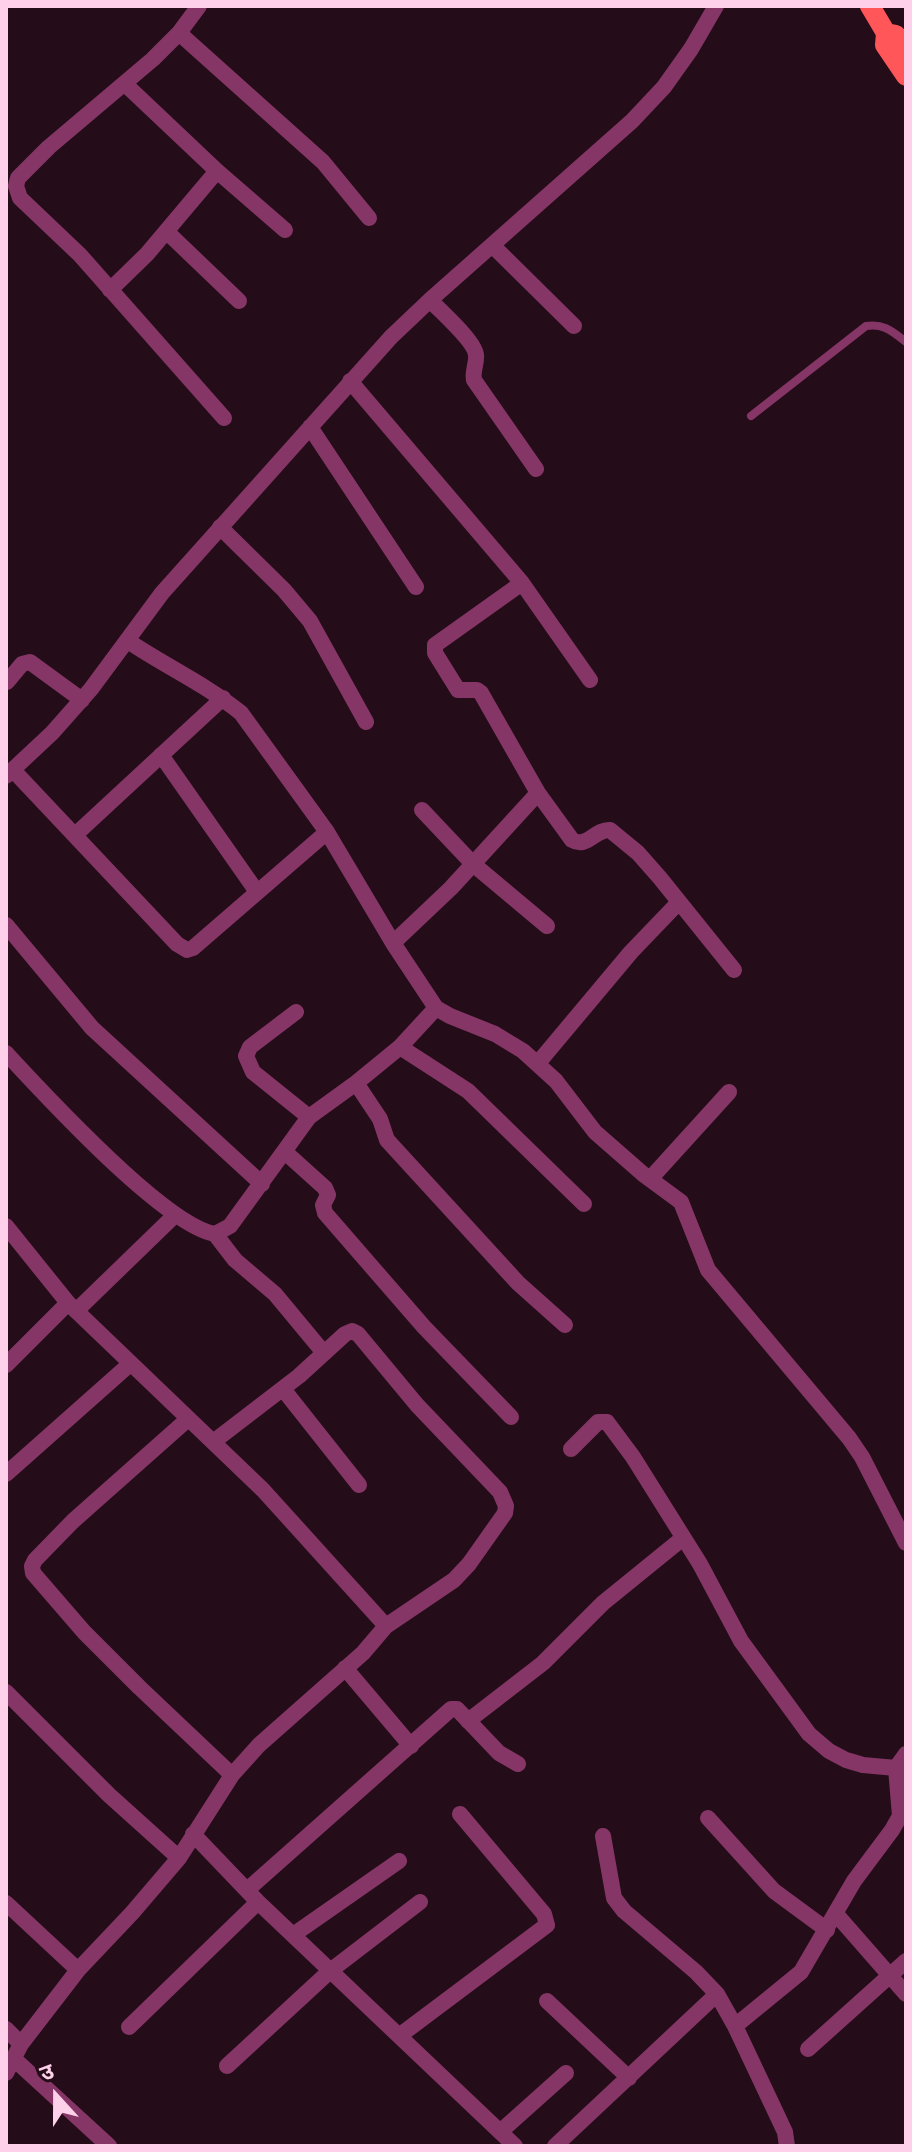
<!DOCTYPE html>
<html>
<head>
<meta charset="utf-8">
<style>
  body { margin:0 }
  #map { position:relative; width:912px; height:2152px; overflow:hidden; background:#240d18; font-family:"Sofia Sans Condensed","Noto Sans Devanagari",sans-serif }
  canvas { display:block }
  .frame { position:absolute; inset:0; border:8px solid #ffd0e9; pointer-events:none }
  .north { position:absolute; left:16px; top:2056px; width:80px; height:80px; -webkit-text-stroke:6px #240d18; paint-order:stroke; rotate:339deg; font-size:22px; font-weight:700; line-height:32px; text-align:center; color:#ffd0e9 }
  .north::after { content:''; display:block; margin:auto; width:28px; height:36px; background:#ffd0e9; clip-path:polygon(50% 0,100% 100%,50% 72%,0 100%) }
</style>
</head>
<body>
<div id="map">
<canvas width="912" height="2152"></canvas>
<div class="frame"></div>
<div class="north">उ</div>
</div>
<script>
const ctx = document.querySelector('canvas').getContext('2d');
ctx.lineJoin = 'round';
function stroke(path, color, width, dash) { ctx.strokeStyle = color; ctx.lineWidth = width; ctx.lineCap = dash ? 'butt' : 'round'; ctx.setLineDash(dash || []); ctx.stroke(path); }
stroke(new Path2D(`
  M751,416L866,326C884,323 893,332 906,342`), '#863666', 8);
stroke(new Path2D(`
  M199,6L179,33L153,59L49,147L18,178L16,186L20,198L80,255L224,418
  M179,33L323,162L369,218
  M125,84L217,171L285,230
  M167,232L239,301
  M493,246L574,326
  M110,290L147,254L217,171
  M430,300C440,311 475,341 476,355C477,364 472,371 474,380L536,469
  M350,381L522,583L590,680
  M310,427L416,587
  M220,527L284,590L310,621L366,722
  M522,583L435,645V653L458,690H477L481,693L538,793L572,840C587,849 595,829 610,830L638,853L660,878L734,970
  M128,641C165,666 207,685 241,713L327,832L393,943L436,1008L450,1016L495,1034L523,1051L556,1081L595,1132L643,1174L681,1202L708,1270L849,1438L862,1457L906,1543
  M7,682L22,664L30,662L82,700
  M161,755L257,892
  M13,770L177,944L187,950L193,948L327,832
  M6,776L52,733L91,689L162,593L391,337L430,300L632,121L664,87L691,49L716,6
  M422,810L473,864L547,926
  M75,835L223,698
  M6,925L92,1028L262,1184
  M393,943L451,888L538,793
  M296,1012L250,1047L246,1056L253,1072L309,1117
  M400,1047L468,1091L584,1204
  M6,1053C44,1094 164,1225 215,1234L230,1226L309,1117L356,1083L400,1047L436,1008
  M538,1063L631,952L679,902
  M356,1083L380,1119L387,1140L518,1283L565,1325
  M285,1152L325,1188L328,1195L323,1205L325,1213L424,1327L511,1417
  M650,1179L729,1092
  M6,1226L68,1303L263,1490L386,1626
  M215,1234L235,1260L275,1294L324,1353
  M76,1311L175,1215
  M6,1365L68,1303
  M283,1389L359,1485
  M188,1419L73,1521L35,1560L32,1566L33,1573L84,1632L139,1687L232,1775
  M571,1449L598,1422H607L633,1457L700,1564L741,1641L809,1734L829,1751L846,1760L863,1765L896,1768
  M6,1474L130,1364
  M345,1668L411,1746
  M6,1692L109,1795L179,1858
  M468,1721L543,1663L603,1603L683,1538
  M708,1818L774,1891L827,1930
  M193,1834L258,1902L515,2146
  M603,1836L614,1898L624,1911L696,1972L717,1994L735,2026L785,2132L787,2146
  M247,1890L451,1709H457L499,1753L518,1764
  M6,1903L78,1970
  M836,1914L906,1994
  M293,1935L399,1861
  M547,2001L629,2078
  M735,2026L801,1972L854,1881L892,1830L900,1816L896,1768L906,1754
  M129,2027L258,1902
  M6,2029L21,2044
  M399,2036L547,1925L544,1914L460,1814
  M808,2049L906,1961
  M13,2058L109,2146
  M227,2066L330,1971L420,1902
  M6,2073L21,2044L78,1970L132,1913L179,1858L232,1775L259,1745L363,1653L386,1626L454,1580L469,1564L505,1513L506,1506L500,1492L417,1405L358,1334L352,1331L345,1334L299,1376L213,1442
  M500,2132L566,2073
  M555,2146L717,1994`), '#863666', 16);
stroke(new Path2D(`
  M870,6L886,33L885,45L906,76
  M886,33L896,35L906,49`), '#ff5759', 20);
</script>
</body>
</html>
